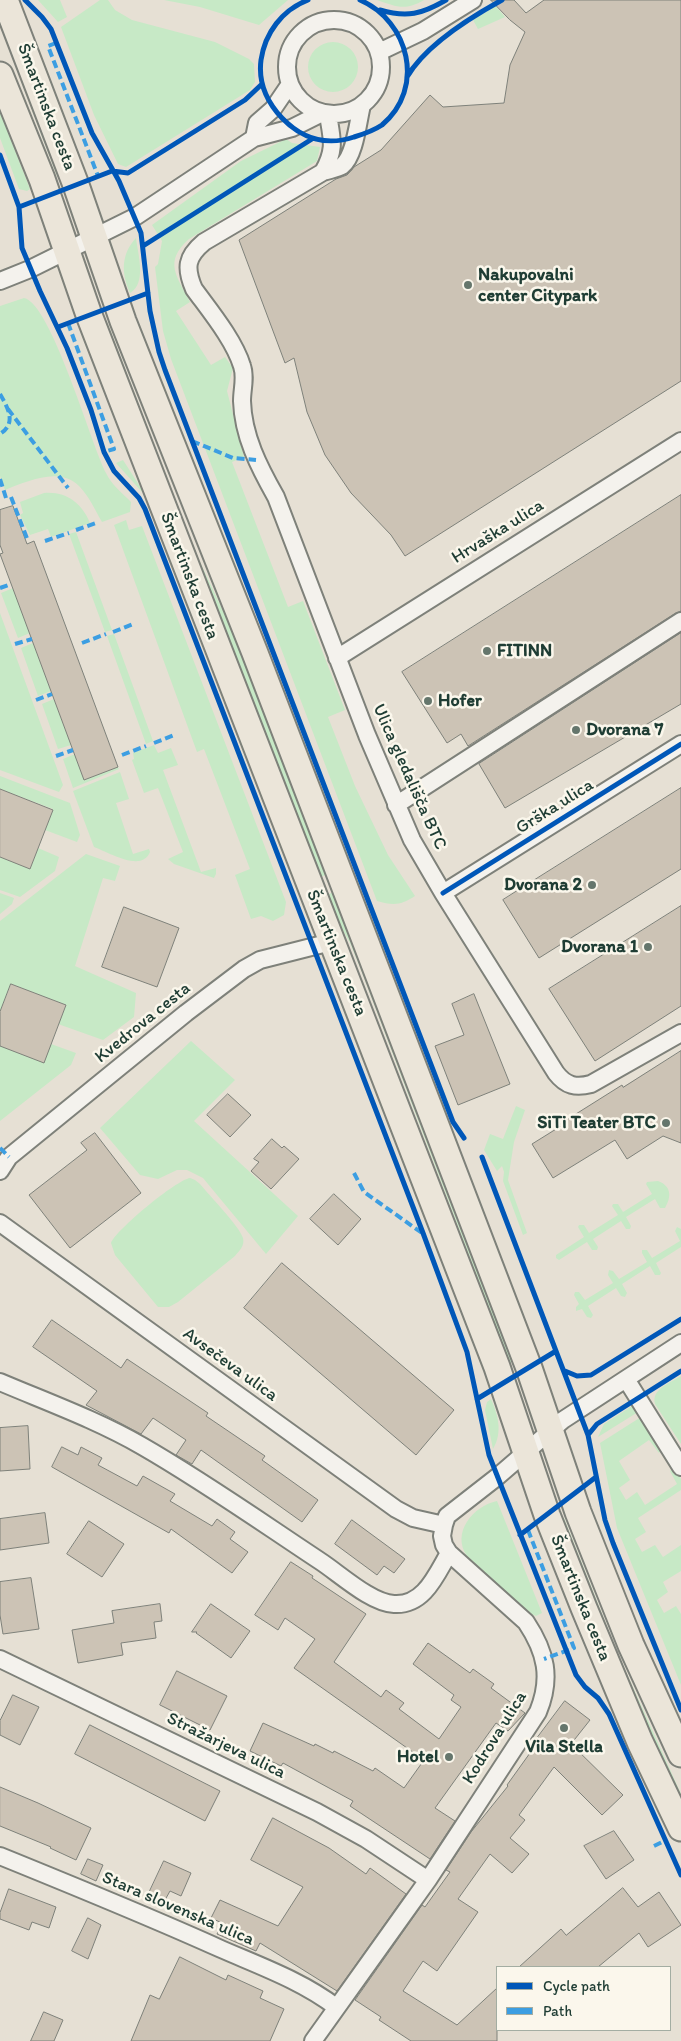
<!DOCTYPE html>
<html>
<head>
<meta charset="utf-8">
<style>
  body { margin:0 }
  #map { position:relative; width:681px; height:2041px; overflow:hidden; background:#e6e0d4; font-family:Itim,sans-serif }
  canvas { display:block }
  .legend { position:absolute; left:496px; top:1966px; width:175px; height:65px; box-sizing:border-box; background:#fbf7ec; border:1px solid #a3ada2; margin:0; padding:6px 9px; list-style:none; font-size:15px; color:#1f3d34 }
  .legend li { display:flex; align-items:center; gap:10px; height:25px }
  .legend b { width:25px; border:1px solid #a3ada2 }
</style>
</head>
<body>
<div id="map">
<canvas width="681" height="2041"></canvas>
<ul class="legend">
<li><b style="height:6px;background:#0057b8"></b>Cycle path</li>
<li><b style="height:6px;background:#3c9ee2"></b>Path</li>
</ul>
</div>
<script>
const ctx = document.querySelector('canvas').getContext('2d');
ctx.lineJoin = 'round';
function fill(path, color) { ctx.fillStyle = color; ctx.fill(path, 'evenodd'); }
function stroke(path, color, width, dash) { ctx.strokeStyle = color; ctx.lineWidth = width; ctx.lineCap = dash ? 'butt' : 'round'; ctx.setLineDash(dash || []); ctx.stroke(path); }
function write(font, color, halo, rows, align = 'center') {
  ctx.font = font + ' Itim,sans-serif'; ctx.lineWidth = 5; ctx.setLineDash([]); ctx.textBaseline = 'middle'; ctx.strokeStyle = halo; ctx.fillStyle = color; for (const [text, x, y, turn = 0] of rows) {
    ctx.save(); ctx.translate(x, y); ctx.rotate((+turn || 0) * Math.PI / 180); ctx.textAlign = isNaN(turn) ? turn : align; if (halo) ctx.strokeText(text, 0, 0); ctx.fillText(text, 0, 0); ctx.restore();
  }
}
fill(new Path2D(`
  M38,0H60L67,17L58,22Z
  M100,0H108L115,10L132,20L215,42L249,59L254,64L255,82L250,90L126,167L118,164L94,115L61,27Z
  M164,0H288L259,25L200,7Z
  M377,0H424C405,11 397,7 377,0Z
  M496,6L505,17L478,29L473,20Z
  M308 67a25 25 0 1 1 50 0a25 25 0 1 1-50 0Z
  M17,63L60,175L57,176L15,65Z
  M0,112L30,189L27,191L19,189L0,138Z
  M286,139L292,143L320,147L317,161L189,239C163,262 177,276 190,302L176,311L211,365L225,357L233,368L227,391L244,457L232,462L288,607L303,601L345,710L328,717L355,786L388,855L415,896C401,905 394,906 377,901L171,359L163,331L155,267L158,264L162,241L152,225L241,161Z
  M136,238C138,255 147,283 130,293C121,273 121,254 136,238Z
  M24,298C51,303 91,444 106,473C111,484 122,493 131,502L130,512L102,522C95,510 89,496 79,486C59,466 26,482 5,490L0,476V306Z
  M107,322L183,519L199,560L240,647L327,874L317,879L104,324Z
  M123,460L143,491L142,492L116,463Z
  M44,493C66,491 82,503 90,523L51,537L48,529L30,535L20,515L23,513L20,502Z
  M126,520L129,530L142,526L286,902L284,915L273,921L261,916L251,919L235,875L250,869L204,749L197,752L114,525Z
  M76,532L112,630L105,632L69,534Z
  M13,588L30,633L18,638L1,593Z
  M0,613L63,785L59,792L0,770Z
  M114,634L153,741L146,744L107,636Z
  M33,643L51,691L38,696L21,648Z
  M54,699L71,745L58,749L42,704Z
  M154,745L158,753L171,748L178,765L163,770L201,872L216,868V874L214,878L174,864L168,859L183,852L158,788L144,793L132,760L134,759L133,753Z
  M75,754L84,780L118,767L119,769L73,788L63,759Z
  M120,772L129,799L116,803L133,854L149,849L150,852C142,873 108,852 94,847L73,791Z
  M0,776L70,803L80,835L77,842L45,830L53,809L0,789Z
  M38,848L59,857L55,871L20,897L0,890V857L30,869Z
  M86,854L120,866L115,881L103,878L75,966L136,993L134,1017L103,1040L58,1024L66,1005L11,984L0,1012V921Z
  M334,892L514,1361L510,1363L361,970L350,943L324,896Z
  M0,893L14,898L12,904L0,914Z
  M191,1041L235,1080L194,1121L298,1216L266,1254L203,1178L187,1170H177L158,1179L140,1175L100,1128Z
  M51,1044L76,1053L71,1065L0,1121V1046Z
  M516,1106L525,1110L514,1142L508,1180L527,1233L523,1235L503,1181L504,1172L502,1166L497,1171L484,1150L490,1134L503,1139Z
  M190,1178L195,1180L200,1184C209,1195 240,1227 243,1238C245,1246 239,1251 235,1256L178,1302L169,1307H158L115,1255L111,1243C116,1230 176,1180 190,1178Z
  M658,1181C671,1186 672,1196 665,1208H660L655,1199L626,1217L631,1226L630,1229H626L621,1221L593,1239L598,1247L597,1250H592L587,1242L559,1260L556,1258V1255L584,1237L578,1227L579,1225H584L589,1233L618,1215L612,1206L613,1204H618L623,1212L652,1194L646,1184L647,1182Z
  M677,1227L681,1229V1247L656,1263L661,1273L660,1275H655L650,1266L622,1284L627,1293L625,1297L621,1296L616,1288L588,1306L593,1315L591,1318L587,1317L582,1309L576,1311V1307L579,1304L574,1295L575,1292H579L585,1300L613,1283L608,1275L609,1270L613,1271L619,1279L647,1262L642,1253V1250H647L652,1258L680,1241L675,1231Z
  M681,1376V1444L655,1404C651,1389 670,1383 681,1376Z
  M491,1399C498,1415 503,1432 493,1449L485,1410L487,1402Z
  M632,1406L638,1412L598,1437L604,1424Z
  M641,1417L662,1449L659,1453L649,1440L619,1461L630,1480L619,1488L626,1500L637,1492L645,1505L677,1484L670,1471L671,1470L677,1471L681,1479V1490L638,1518L646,1532L635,1539L642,1552L655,1545L663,1557L681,1545V1571L663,1582L668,1592L657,1600L664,1613L676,1606L681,1614V1685L617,1528L600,1443Z
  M497,1501L542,1613L536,1616L529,1613L467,1556C451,1533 473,1506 497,1501Z
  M564,1518L618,1654L681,1794V1801L632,1697L561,1520Z`), '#c7e9c6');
const building = new Path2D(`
  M491,0H514L526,13L544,0H681V381L405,556L391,535L351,493L325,455L307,412L294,358L285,363L239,240L336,179L347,175L354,167L381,150L430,95L443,107L504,103L510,65L525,32L510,20Z
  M681,495V611L676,613L468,746L461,734L447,743L402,672Z
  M13,506L27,544L34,541L118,767L84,780L0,554L3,553L0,545V510Z
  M681,633V704L505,808L479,764Z
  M681,788V869L539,958L503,900Z
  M0,789L53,810L30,869L0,857Z
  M681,906V1006L595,1061L549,989Z
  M124,907L179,928L157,987L102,967Z
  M11,984L66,1005L44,1063L0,1046V1012Z
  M474,994L510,1084L458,1105L435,1046L464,1035L452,1004Z
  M681,1051V1143L663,1136L627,1159L615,1140L553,1178L532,1144L561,1126L560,1124L622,1085L623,1087Z
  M228,1094L251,1115L230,1137L207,1115Z
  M95,1133L141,1193L70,1248L29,1195L87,1150L81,1143Z
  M272,1139L282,1148L284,1146L299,1159L271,1189L251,1171L259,1162L254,1159Z
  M334,1194L361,1219L338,1245L310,1219Z
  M282,1263L454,1410L416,1455L244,1308Z
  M52,1320L121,1368L127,1359L208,1413L206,1416L265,1456L262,1460L318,1500L302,1522L201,1450L192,1464L176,1455L186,1440L153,1418L141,1434L86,1405L97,1391L33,1347Z
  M28,1426L30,1469L0,1471V1428Z
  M62,1447L78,1455L81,1447L102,1458L98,1465L137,1486L143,1476L175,1494L170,1501L212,1526L217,1519L235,1532L230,1539L248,1552L232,1573L171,1529L169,1533L52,1467Z
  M45,1513L49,1543L0,1550V1519Z
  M352,1520L405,1559L394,1573L384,1566L377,1575L335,1544Z
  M89,1521L124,1544L102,1577L67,1554Z
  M291,1562L313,1576L312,1578L366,1614L334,1662L381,1697L386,1690L404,1703L399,1709L439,1739L461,1707L451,1700L454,1695L413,1664L428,1643L470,1673L473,1669L494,1684L491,1688L525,1713L508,1731L496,1723L435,1808L455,1821L430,1859L350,1806L353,1801L283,1763L281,1766L250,1751L263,1723L314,1746L315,1744L333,1753L334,1751L373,1771L375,1768L404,1788L424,1760L294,1668L315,1639L285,1618L278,1630L255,1615Z
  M31,1578L39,1629L3,1634L0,1615V1582Z
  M160,1604L162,1621L154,1622L156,1638L121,1643L123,1655L78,1663L72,1630L114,1623L112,1611Z
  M211,1604L250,1631L231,1658L196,1633L197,1632H192Z
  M177,1671L227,1696L210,1730L160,1705Z
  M13,1695L39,1707L20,1745L0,1735V1721Z
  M565,1701L590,1720L571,1744L623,1795L602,1815L554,1767L519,1815L525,1820L510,1838L529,1854L512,1873L490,1854L458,1899L478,1912L437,1971L423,1961L403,1991L457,2025L497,1988V2041H411L379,2020L381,2017L355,2000L422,1905L425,1907L450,1872L446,1870L471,1832L508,1786L507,1785L540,1739L538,1737Z
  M90,1725L220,1791L205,1821L75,1754Z
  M0,1787L38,1803L91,1828L76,1860L50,1848L51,1847L0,1826Z
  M273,1818L329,1848L366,1874L370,1868L406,1894L337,1991L260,1943L256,1951L217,1934L222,1923L211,1918L220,1900L278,1926L303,1887L251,1860Z
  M614,1831L634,1860L606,1879L584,1846Z
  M88,1859L103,1865L96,1881L81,1874Z
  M164,1861L191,1873L181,1896L170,1891L165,1900L149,1893Z
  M623,1888L638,1907L659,1892L681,1925L648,1947L639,1933L598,1967H519L561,1929L566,1935Z
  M9,1889L56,1907L49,1928L32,1922L29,1930L0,1919V1913Z
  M88,1918L101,1925L88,1959L72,1951Z
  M180,1957L226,1980L228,1975L263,1991L260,1998L284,2009L270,2041H131L150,1995L159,1999Z
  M44,2012L63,2020L54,2041H31Z`);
fill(building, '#ccc3b5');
stroke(building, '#7e817a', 1);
const minor = new Path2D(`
  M287 67a47 47 0 1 1 94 0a47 47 0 1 1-94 0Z
  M379,52L423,31L473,0
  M362,105C358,121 355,156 342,166C337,169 329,170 323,172L204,242C186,257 185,268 194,289C210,311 234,340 242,366C246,377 242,389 242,401C243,436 259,467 276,497L367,735L412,840L443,893L556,1073C566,1086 576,1088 591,1084L681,1033
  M254,138L257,123L273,109L290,84
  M323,172C336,149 332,139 328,115
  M0,281L30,269L135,217L254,138L292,128L320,114
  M337,658L681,441
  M396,805L681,621
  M443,893L681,744
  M0,1171L9,1157L186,1013L244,969L260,960L331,942
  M0,1223L396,1509L413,1518L444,1525
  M626,1379L681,1467
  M0,1382C47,1402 97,1420 142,1446C203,1481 261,1522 320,1561C340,1574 371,1603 394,1604C424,1606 436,1575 449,1553
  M0,1659L317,1812L366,1839L428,1880
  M0,1856C74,1886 148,1916 221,1949C260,1966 302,1981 336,2007
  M313,2041L428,1880L538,1712C552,1678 546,1652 526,1622L449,1553L444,1545L442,1536L444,1525L447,1516L497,1477L563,1420L681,1343`);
const primary = new Path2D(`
  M5,0L76,185L123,321L255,653L529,1368L578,1512L631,1645L681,1754
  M0,75L42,179L89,315L497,1367L547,1515L584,1608L640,1742L681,1828`);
stroke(minor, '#7e817a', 20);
stroke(primary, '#7e817a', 29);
stroke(minor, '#f4f2ed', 16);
stroke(primary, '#ebe5d9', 25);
stroke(new Path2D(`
  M56,43L48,46L98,176
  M68,323L114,449L104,452
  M0,394C8,408 17,423 0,434
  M8,409L68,488
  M192,441L233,458L256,460
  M0,479L6,498
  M11,497L28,541
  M76,530L96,523
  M45,541L69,533
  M0,588L11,584
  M113,632L133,624
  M82,643L106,634
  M15,644L32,639
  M36,700L52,694
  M154,743L174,735
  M122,755L146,746
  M56,756L73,750
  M0,1148L9,1157
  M354,1173L364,1192L422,1233
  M528,1530L574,1648L544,1659
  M654,1846L664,1841`), '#3c9ee2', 4, [8, 4]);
stroke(new Path2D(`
  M25,0L42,17L51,29L92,133L119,181L141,233L150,311L159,352L165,370L453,1122L464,1138
  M308,0C282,10 265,33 261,60C258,83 267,102 282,118C302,139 327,146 354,137C364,134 373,131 382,125C426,88 409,21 360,0
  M380,10C407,18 422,14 446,0
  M407,77C425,46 471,17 502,0
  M0,155L19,207L22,248L40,291L67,348L91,410L104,452L114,471L139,498L145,509L423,1233L467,1352L489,1455L576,1675L585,1687L598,1698L609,1714L681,1875
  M19,207L112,171L128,173L245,100L262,84
  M143,246L312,139
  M58,327L148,293
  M443,893L681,744
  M482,1157L588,1435L605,1520L613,1543L681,1710
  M565,1371L577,1376L591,1375L681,1319
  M477,1399L556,1351
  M588,1435L597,1424L681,1371
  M520,1535L596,1477`), '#0057b8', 5);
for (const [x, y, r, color] of [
  [468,285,5,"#65766c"],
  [487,651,5,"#65766c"],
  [428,701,5,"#65766c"],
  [576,730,5,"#65766c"],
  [592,885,5,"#65766c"],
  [648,947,5,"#65766c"],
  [666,1123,5,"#65766c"],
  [564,1728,5,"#65766c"],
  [449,1757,5,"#65766c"]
]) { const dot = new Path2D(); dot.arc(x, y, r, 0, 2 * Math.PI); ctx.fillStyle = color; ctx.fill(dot); stroke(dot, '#fbf7ec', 2); }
write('18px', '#1f3d34', '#fbf7ec', [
  ["Šmartinska cesta",46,107,69],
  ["Hrvaška ulica",498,532,-32],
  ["Šmartinska cesta",189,576,69],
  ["Ulica gledališča BTC",409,777,66],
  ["Grška ulica",555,807,-32],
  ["Šmartinska cesta",336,953,68],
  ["Kvedrova cesta",143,1023,-39],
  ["Avsečeva ulica",230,1365,36],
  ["Šmartinska cesta",580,1598,68],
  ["Kodrova ulica",495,1738,-58],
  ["Stražarjeva ulica",226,1746,26],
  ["Stara slovenska ulica",178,1909,23]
]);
write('bold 18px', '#1f3d34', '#fbf7ec', [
  ["Nakupovalni",478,275],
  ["center Citypark",478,296],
  ["FITINN",497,651],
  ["Hofer",438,701],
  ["Dvorana 7",586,730],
  ["Dvorana 2",582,885,"right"],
  ["Dvorana 1",638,947,"right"],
  ["SiTi Teater BTC",656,1123,"right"],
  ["Vila Stella",564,1747,"center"],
  ["Hotel",439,1757,"right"]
], 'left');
</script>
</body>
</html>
